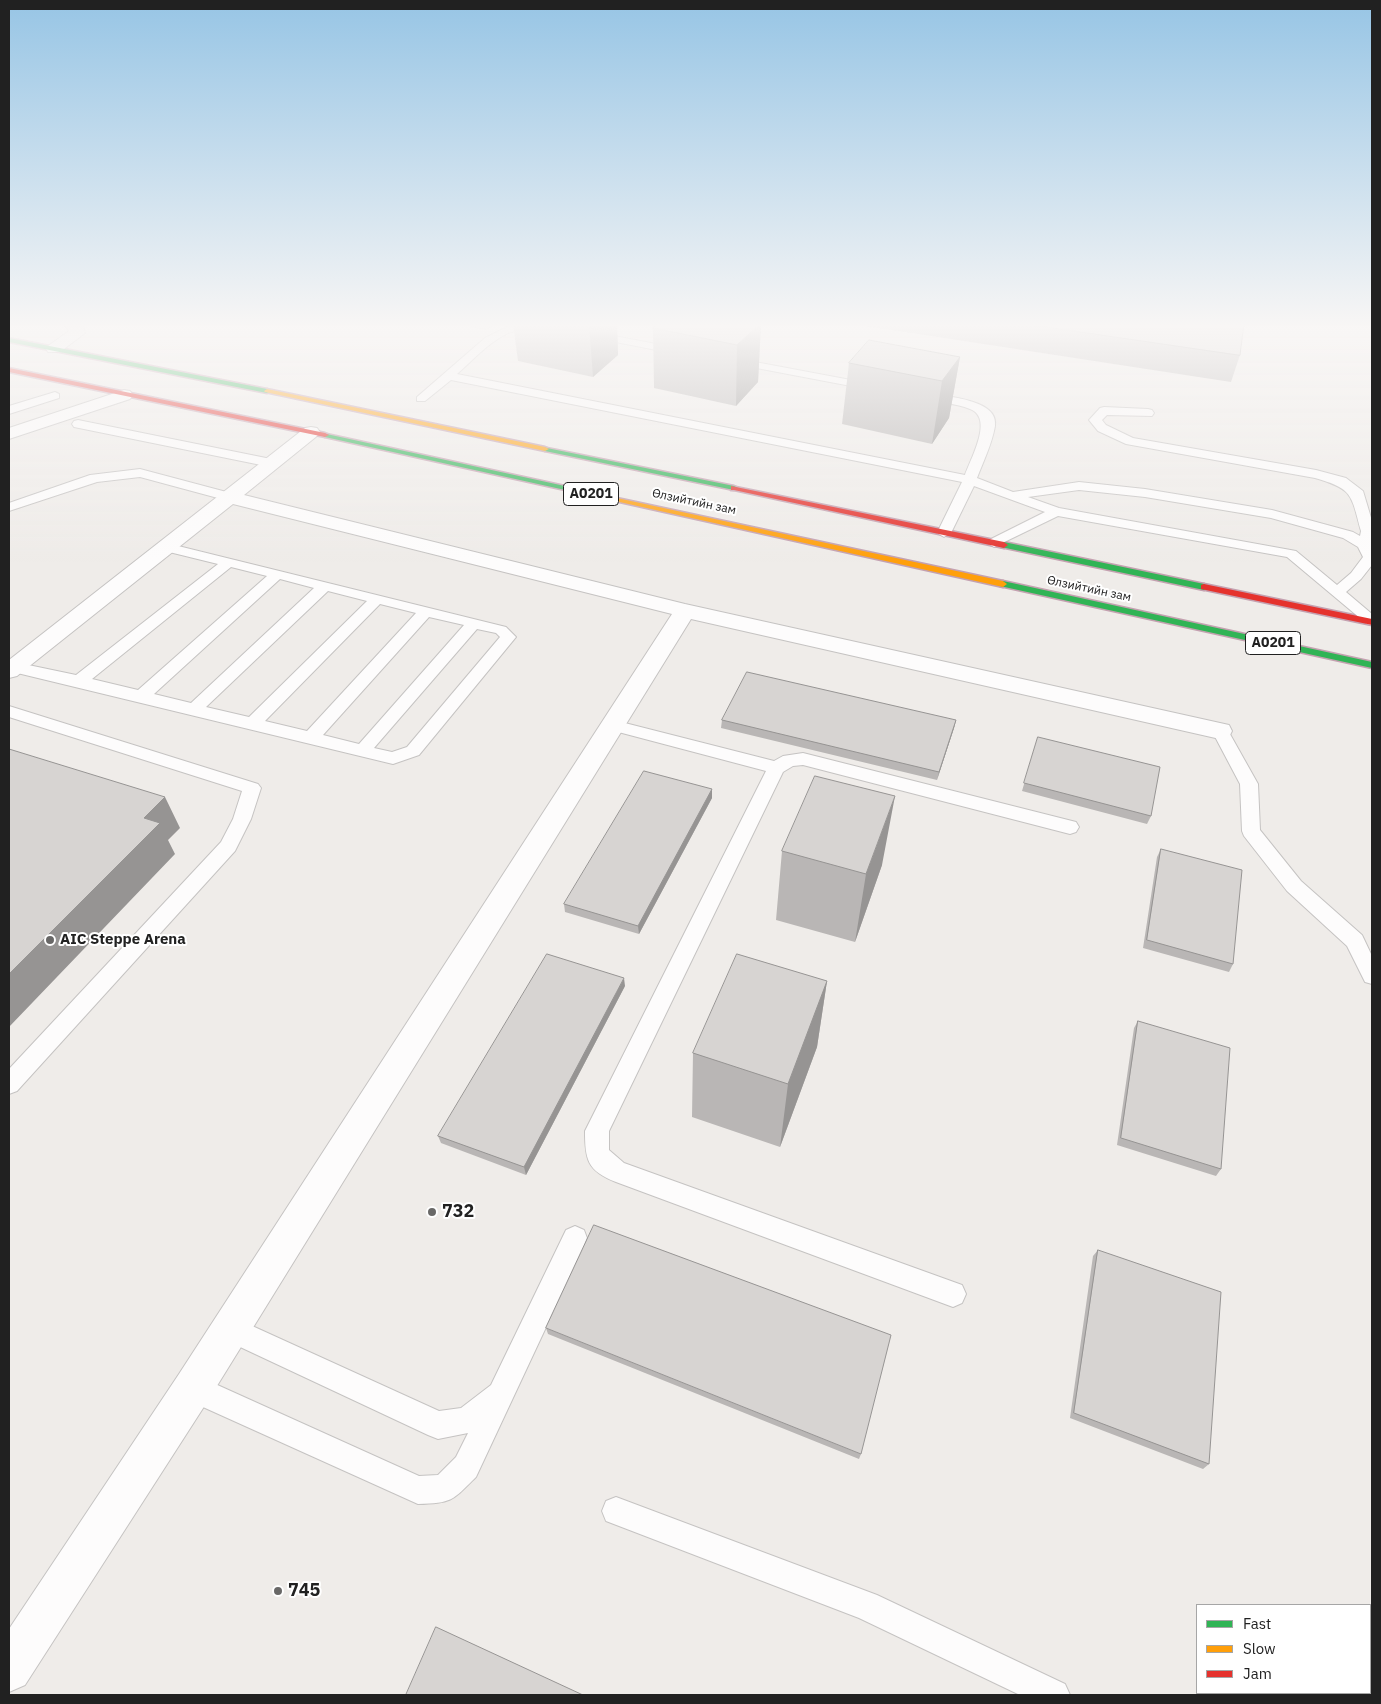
<!DOCTYPE html>
<html>
<head>
<meta charset="utf-8">
<style>
  body { margin:0 }
  #map { position:relative; width:1381px; height:1704px; overflow:hidden; background:#efece9; font-family:"IBM Plex Sans",sans-serif }
  canvas { display:block }
  .frame { position:absolute; inset:0; border:10px solid #212121; pointer-events:none }
  .legend { position:absolute; left:1196px; top:1604px; width:175px; height:90px; box-sizing:border-box; background:#fff; border:1px solid #a6a6a6; margin:0; padding:6px 9px; list-style:none; font-size:15px; color:#212121 }
  .legend li { display:flex; align-items:center; gap:10px; height:25px }
  .legend b { width:25px; border:1px solid #a6a6a6 }
</style>
</head>
<body>
<div id="map">
<canvas width="1381" height="1704"></canvas>
<div class="frame"></div>
<ul class="legend">
<li><b style="height:6px;background:#30b455"></b>Fast</li>
<li><b style="height:6px;background:#ff9f0a"></b>Slow</li>
<li><b style="height:6px;background:#e5322d"></b>Jam</li>
</ul>
</div>
<script>
const ctx = document.querySelector('canvas').getContext('2d');
ctx.lineJoin = 'round';
function stroke(path, color, width, dash) { ctx.strokeStyle = color; ctx.lineWidth = width; ctx.lineCap = dash ? 'butt' : 'round'; ctx.setLineDash(dash || []); ctx.stroke(path); }
function fill(path, color) { ctx.fillStyle = color; ctx.fill(path, 'evenodd'); }
function write(font, color, halo, rows, align = 'center') {
  ctx.font = font + ' "IBM Plex Sans",sans-serif'; ctx.lineWidth = 4; ctx.setLineDash([]); ctx.textBaseline = 'middle'; ctx.strokeStyle = halo; ctx.fillStyle = color; for (const [text, x, y, turn = 0] of rows) {
    ctx.save(); ctx.translate(x, y); ctx.rotate((+turn || 0) * Math.PI / 180); ctx.textAlign = isNaN(turn) ? turn : align; if (halo) ctx.strokeText(text, 0, 0); ctx.fillText(text, 0, 0); ctx.restore();
  }
}
const lane = new Path2D(`
  M471,324H490L491,326L486,329L472,326Z
  M513,324L542,325C538,329 516,329 506,334C487,344 473,360 457,374L965,475C971,458 994,418 970,409C956,403 939,403 924,399L922,397L928,393C946,397 999,399 995,426C992,444 983,462 977,478L1013,492L1079,482L1145,489L1272,510L1353,532L1360,536L1361,531C1351,494 1353,489 1315,478L1126,444L1098,431L1089,420L1100,408L1104,407L1148,409L1152,410L1154,413L1152,416L1107,415L1102,420L1106,425L1133,438L1316,470L1346,478L1363,491L1372,521V565L1361,579L1346,592L1372,614V625L1367,624L1287,557L1058,516L994,547L987,543L989,540L1045,512L974,486L951,533L944,537L937,533L962,482L451,380L425,401H417V397L485,338ZM1079,490L1145,497L1271,518L1343,538L1358,547L1363,557L1351,573L1337,585L1296,551L1059,508L1028,497Z
  M594,332L677,348L682,351L677,354L590,337L589,335Z
  M734,358L872,384L878,387L872,390L730,363L728,361Z
  M55,392L59,394V398L9,414V406Z
  M78,420L271,459L277,463L271,467L74,427L72,424L74,421Z
  M140,469L234,494L236,497L229,501L140,477L97,482L9,511V503L90,475Z
  M166,543L506,627L516,637L419,755L393,764L9,671V663L14,662L76,675L218,564L161,550L159,547L161,544ZM231,567L267,576L138,690L92,679ZM280,579L314,588L191,703L154,694ZM328,591L367,601L249,717L206,707ZM380,604L416,613L307,731L265,721ZM429,617L464,625L359,744L323,735ZM477,629L496,633L500,637L407,747L392,752L374,748Z
  M9,706L258,784L261,788L251,819L235,851L17,1091L9,1094V1069L221,842L233,819L242,791L9,717Z
  M613,720L774,761L783,756L803,753L1076,822L1079,827L1076,832L1070,834L803,765L793,766L783,772L609,1131V1150L624,1163L962,1285L966,1294L962,1303L953,1307L616,1182C587,1171 585,1159 585,1131L766,771L607,729L605,725L607,721Z
  M1220,725L1226,727L1258,784L1260,830L1301,881L1362,935L1372,956V984L1365,982L1347,946L1287,891L1244,836L1242,831L1240,784L1212,731L1214,727Z
  M575,1226L584,1230L587,1238L584,1246L476,1477C452,1501 452,1503 418,1504L183,1398L179,1388L183,1378L193,1374L419,1476L438,1475L456,1457L468,1433L438,1439L428,1435L221,1338L217,1329L221,1320L230,1316L239,1320L439,1411L461,1408L491,1385L566,1230Z
  M616,1497L877,1595L1065,1684L1070,1695H1020L859,1618L606,1521L602,1511L606,1501Z`);
const street = new Path2D(`
  M64,324H82L85,333L60,352H48L46,349L48,346L69,331Z
  M124,390L130,391L133,395L130,399L9,439V428Z
  M311,427L317,428L320,432L317,436L244,495L685,604L1220,723L1229,725L1232,731L1229,737L1220,739L691,619L207,1402L25,1685L9,1692V1629L179,1374L672,614L233,504L17,676L9,678V660L305,428Z`);
const fast = new Path2D(`
  M9,338L267,389L270,391L267,393L9,342Z
  M322,433L606,495L610,497L606,499L325,437L321,435Z
  M542,447L734,486L738,488L734,490L545,451L541,449Z
  M1004,542L1204,584L1208,587L1204,590L1001,547V543Z
  M1003,581L1372,662V668L1000,586V582Z`);
const slow = new Path2D(`
  M267,389L545,447L549,449L545,451L265,392L264,391Z
  M603,495L1003,581L1007,584L1003,587L606,499H603Z`);
const jam = new Path2D(`
  M9,368L325,433L329,435L325,437L9,372Z
  M731,486L1004,542L1008,545L1004,548L734,490H731Z
  M1204,584L1372,619V625L1201,589V585Z`);
stroke(lane, '#c5c3c2', 2);
stroke(street, '#c5c3c2', 2);
stroke(fast, '#c4a1b0', 3);
stroke(slow, '#c4a1b0', 3);
stroke(jam, '#c4a1b0', 3);
fill(lane, '#fdfcfc');
fill(street, '#fdfcfc');
fill(fast, '#30b455');
fill(slow, '#ff9f0a');
fill(jam, '#e5322d');
fill(new Path2D(`
  M513,324H617L618,355L593,377L518,361Z
  M658,324H761L758,382L736,406L654,388L653,328Z
  M866,324H1244L1240,355L1231,382L866,326Z
  M960,357L949,418L932,444L842,424L849,363Z
  M722,720H956L954,728L937,780L721,728Z
  M1038,737L1151,816L1147,824L1022,791Z
  M712,789V798L639,934L565,912L564,904Z
  M1161,849L1233,964L1229,972L1143,948L1157,857Z
  M782,851L882,865L855,942L776,920Z
  M827,981L817,1047L780,1147L692,1117L693,1053Z
  M625,986L526,1175L441,1143L438,1136Z
  M1138,1021L1221,1169L1216,1176L1117,1145L1134,1028Z
  M1098,1250L1209,1464L1203,1469L1070,1418L1093,1256Z
  M546,1328L861,1454L859,1459L548,1334Z`), '#b9b6b5');
fill(new Path2D(`
  M589,324H617L618,355L593,377Z
  M760,324H761L758,382L736,406L737,345Z
  M960,357L949,418L932,444L942,381Z
  M956,720L954,728L937,780L939,772Z
  M712,789V798L639,934L638,926Z
  M895,796L882,865L855,942L866,874Z
  M165,797L180,828L168,840L175,854L9,1027V974L144,818Z
  M624,978L625,986L526,1175L524,1167Z
  M827,981L817,1047L780,1147L788,1084Z`), '#969493');
const building = new Path2D(`
  M658,324H760L737,345L653,328Z
  M1026,324H1244L1240,355Z
  M869,340L960,357L942,381L849,363Z
  M747,672L956,720L939,772L722,720Z
  M1038,737L1160,767L1151,816L1024,783Z
  M9,749L165,797L144,818L160,823L9,974Z
  M644,771L712,789L638,926L564,904Z
  M815,776L895,796L866,874L782,851Z
  M1161,849L1242,870L1233,964L1147,940Z
  M547,954L624,978L524,1167L438,1136Z
  M737,954L827,981L788,1084L693,1053Z
  M1138,1021L1230,1048L1221,1169L1121,1138Z
  M594,1225L891,1335L861,1454L546,1328Z
  M1098,1250L1221,1292L1209,1464L1074,1413Z
  M436,1627L583,1695H406Z`);
fill(building, '#d7d4d2');
stroke(building, '#969493', 1);
const sky = ctx.createLinearGradient(0, 0, 0, 562);
sky.addColorStop(0, '#97c5e5');
sky.addColorStop(0.58, '#f8f6f5');
sky.addColorStop(1, '#f8f6f500');
ctx.fillStyle = sky;
ctx.fillRect(0, 0, 1381, 562);
for (const [x, y, r, color] of [
  [50,940,5,"#696867"],
  [432,1212,5,"#696867"],
  [278,1591,5,"#696867"]
]) { const dot = new Path2D(); dot.arc(x, y, r, 0, 2 * Math.PI); ctx.fillStyle = color; ctx.fill(dot); stroke(dot, '#fff', 2); }
write('12px', '#212121', '#fff', [
  ["Өлзийтийн зам",694,502,12],
  ["Өлзийтийн зам",1089,589,12]
]);
for (const [x, y, w] of [
  [591,494,55],
  [1273,643,55]
]) { const box = new Path2D(); box.roundRect(x - w / 2, y - 11.5, w, 23, 4); ctx.fillStyle = '#fff'; ctx.fill(box); stroke(box, '#212121', 1); }
write('bold 14px', '#212121', null, [
  ["A0201",591,494],
  ["A0201",1273,643]
]);
write('bold 15px', '#212121', '#fff', [
  ["AIC Steppe Arena",60,940]
], 'left');
write('bold 18px', '#212121', '#fff', [
  ["732",442,1212],
  ["745",288,1591]
], 'left');
</script>
</body>
</html>
